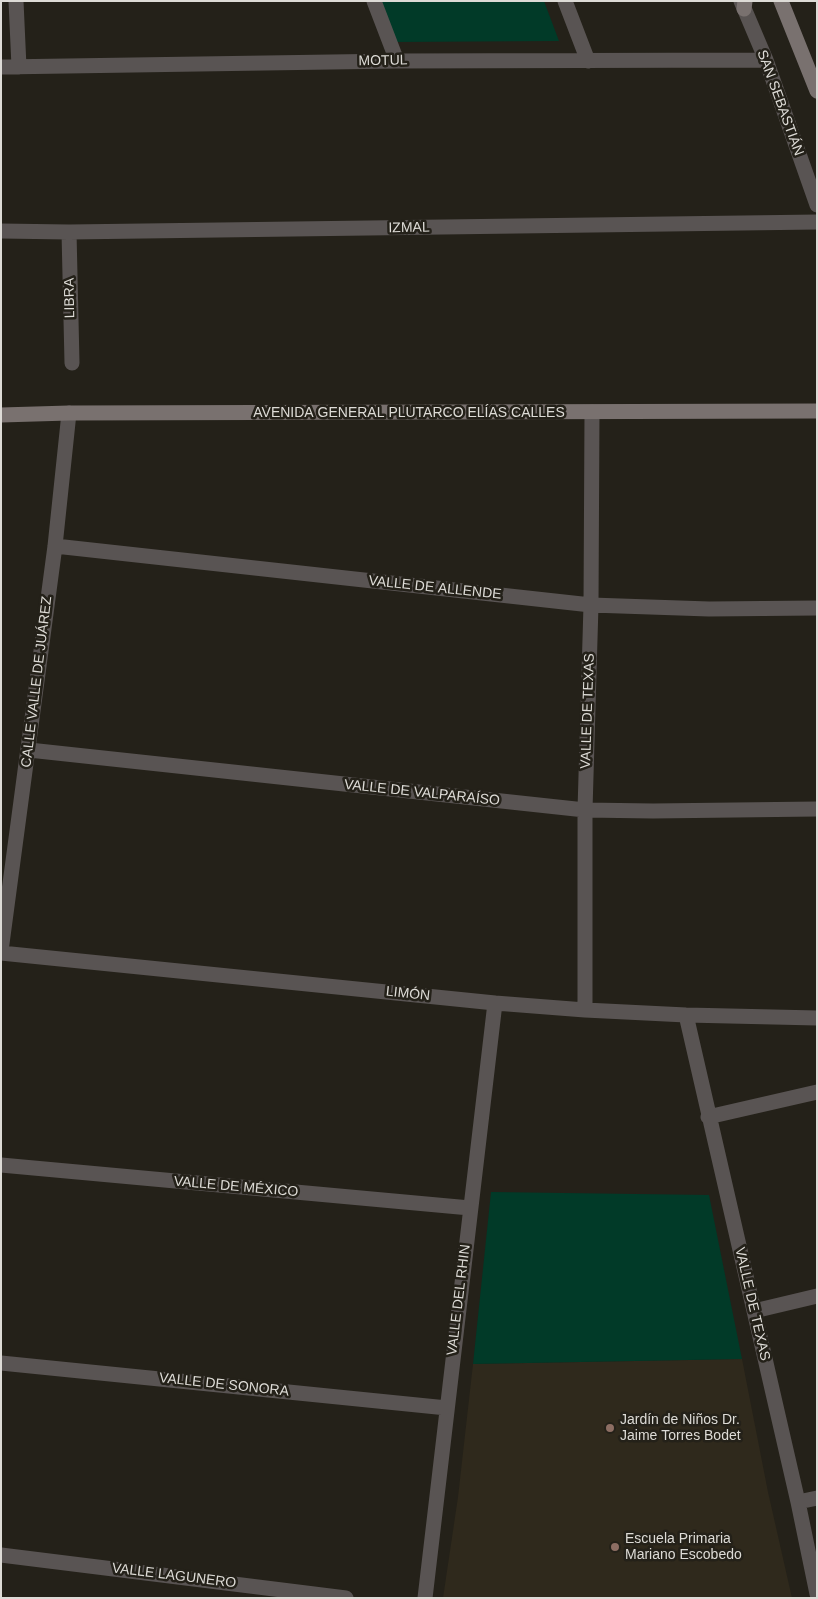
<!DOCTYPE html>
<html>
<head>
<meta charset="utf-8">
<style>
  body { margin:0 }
  #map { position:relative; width:818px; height:1599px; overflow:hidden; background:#242119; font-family:Helvetica,sans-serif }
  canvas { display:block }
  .frame { position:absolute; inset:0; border:2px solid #dddbd6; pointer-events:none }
</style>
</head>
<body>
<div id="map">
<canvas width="818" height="1599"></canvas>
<div class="frame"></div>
</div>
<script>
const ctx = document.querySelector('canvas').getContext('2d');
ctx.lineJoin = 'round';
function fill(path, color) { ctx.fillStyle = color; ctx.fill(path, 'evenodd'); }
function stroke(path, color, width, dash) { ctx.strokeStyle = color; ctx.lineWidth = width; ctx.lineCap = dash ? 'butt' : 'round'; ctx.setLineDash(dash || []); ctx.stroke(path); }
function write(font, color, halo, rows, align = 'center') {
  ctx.font = font + ' Helvetica,sans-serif'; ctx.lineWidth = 5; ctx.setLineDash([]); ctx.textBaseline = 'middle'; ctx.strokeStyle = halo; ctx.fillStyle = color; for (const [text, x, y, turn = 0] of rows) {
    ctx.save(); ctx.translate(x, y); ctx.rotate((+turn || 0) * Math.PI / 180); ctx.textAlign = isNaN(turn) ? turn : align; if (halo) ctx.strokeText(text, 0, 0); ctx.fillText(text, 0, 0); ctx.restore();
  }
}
fill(new Path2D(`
  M742,1359L768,1492L792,1598H443L458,1497L473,1364Z`), '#2f291c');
fill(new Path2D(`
  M380,1H544L559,41L394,42Z
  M491,1192L709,1195L742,1359L473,1364Z`), '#013a28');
stroke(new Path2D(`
  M16,1L19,67
  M374,1L397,61
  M565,1L588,61
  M741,1L766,60L817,205
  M1,67L397,61L766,60
  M1,231L69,232L817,222
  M69,232L72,363
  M55,546L591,605L709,609L817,608
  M29,750L585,810L653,811L817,809
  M1,951L55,546L69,413
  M1,953L495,1003L585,1010L686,1015L817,1018
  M585,1010V810L591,605L592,412
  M686,1015L798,1502L817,1594
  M708,1117L817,1092
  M1,1165L470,1208
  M754,1311L817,1296
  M1,1363L447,1408
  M798,1502L817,1498
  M1,1555L346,1598
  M425,1598L495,1003`), '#595453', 15);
stroke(new Path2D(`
  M781,1L817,91
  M744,9L745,1
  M1,415L69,413L817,411`), '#79716f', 15);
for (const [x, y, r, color] of [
  [610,1428,5,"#8d6e63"],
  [615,1547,5,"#8d6e63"]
]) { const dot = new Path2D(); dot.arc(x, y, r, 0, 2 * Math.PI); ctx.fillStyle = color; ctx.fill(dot); stroke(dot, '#242119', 2); }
write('14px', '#dddbd6', '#242119', [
  ["MOTUL",383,61,-1],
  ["SAN SEBASTIÁN",780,103,70],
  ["IZMAL",409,228,-1],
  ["LIBRA",70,298,-91],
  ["AVENIDA GENERAL PLUTARCO ELÍAS CALLES",409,413],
  ["VALLE DE ALLENDE",435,588,6],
  ["CALLE VALLE DE JUÁREZ",37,682,-83],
  ["VALLE DE TEXAS",588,711,-88],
  ["VALLE DE VALPARAÍSO",422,793,6],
  ["LIMÓN",408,994,6],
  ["VALLE DE MÉXICO",236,1187,5],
  ["VALLE DEL RHIN",459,1300,-83],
  ["VALLE DE TEXAS",752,1304,77],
  ["VALLE DE SONORA",224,1385,6],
  ["VALLE LAGUNERO",174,1576,7]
]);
write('14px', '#dddbd6', '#242119', [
  ["Jardín de Niños Dr.",620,1420],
  ["Jaime Torres Bodet",620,1436],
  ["Escuela Primaria",625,1539],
  ["Mariano Escobedo",625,1555]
], 'left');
</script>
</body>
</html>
